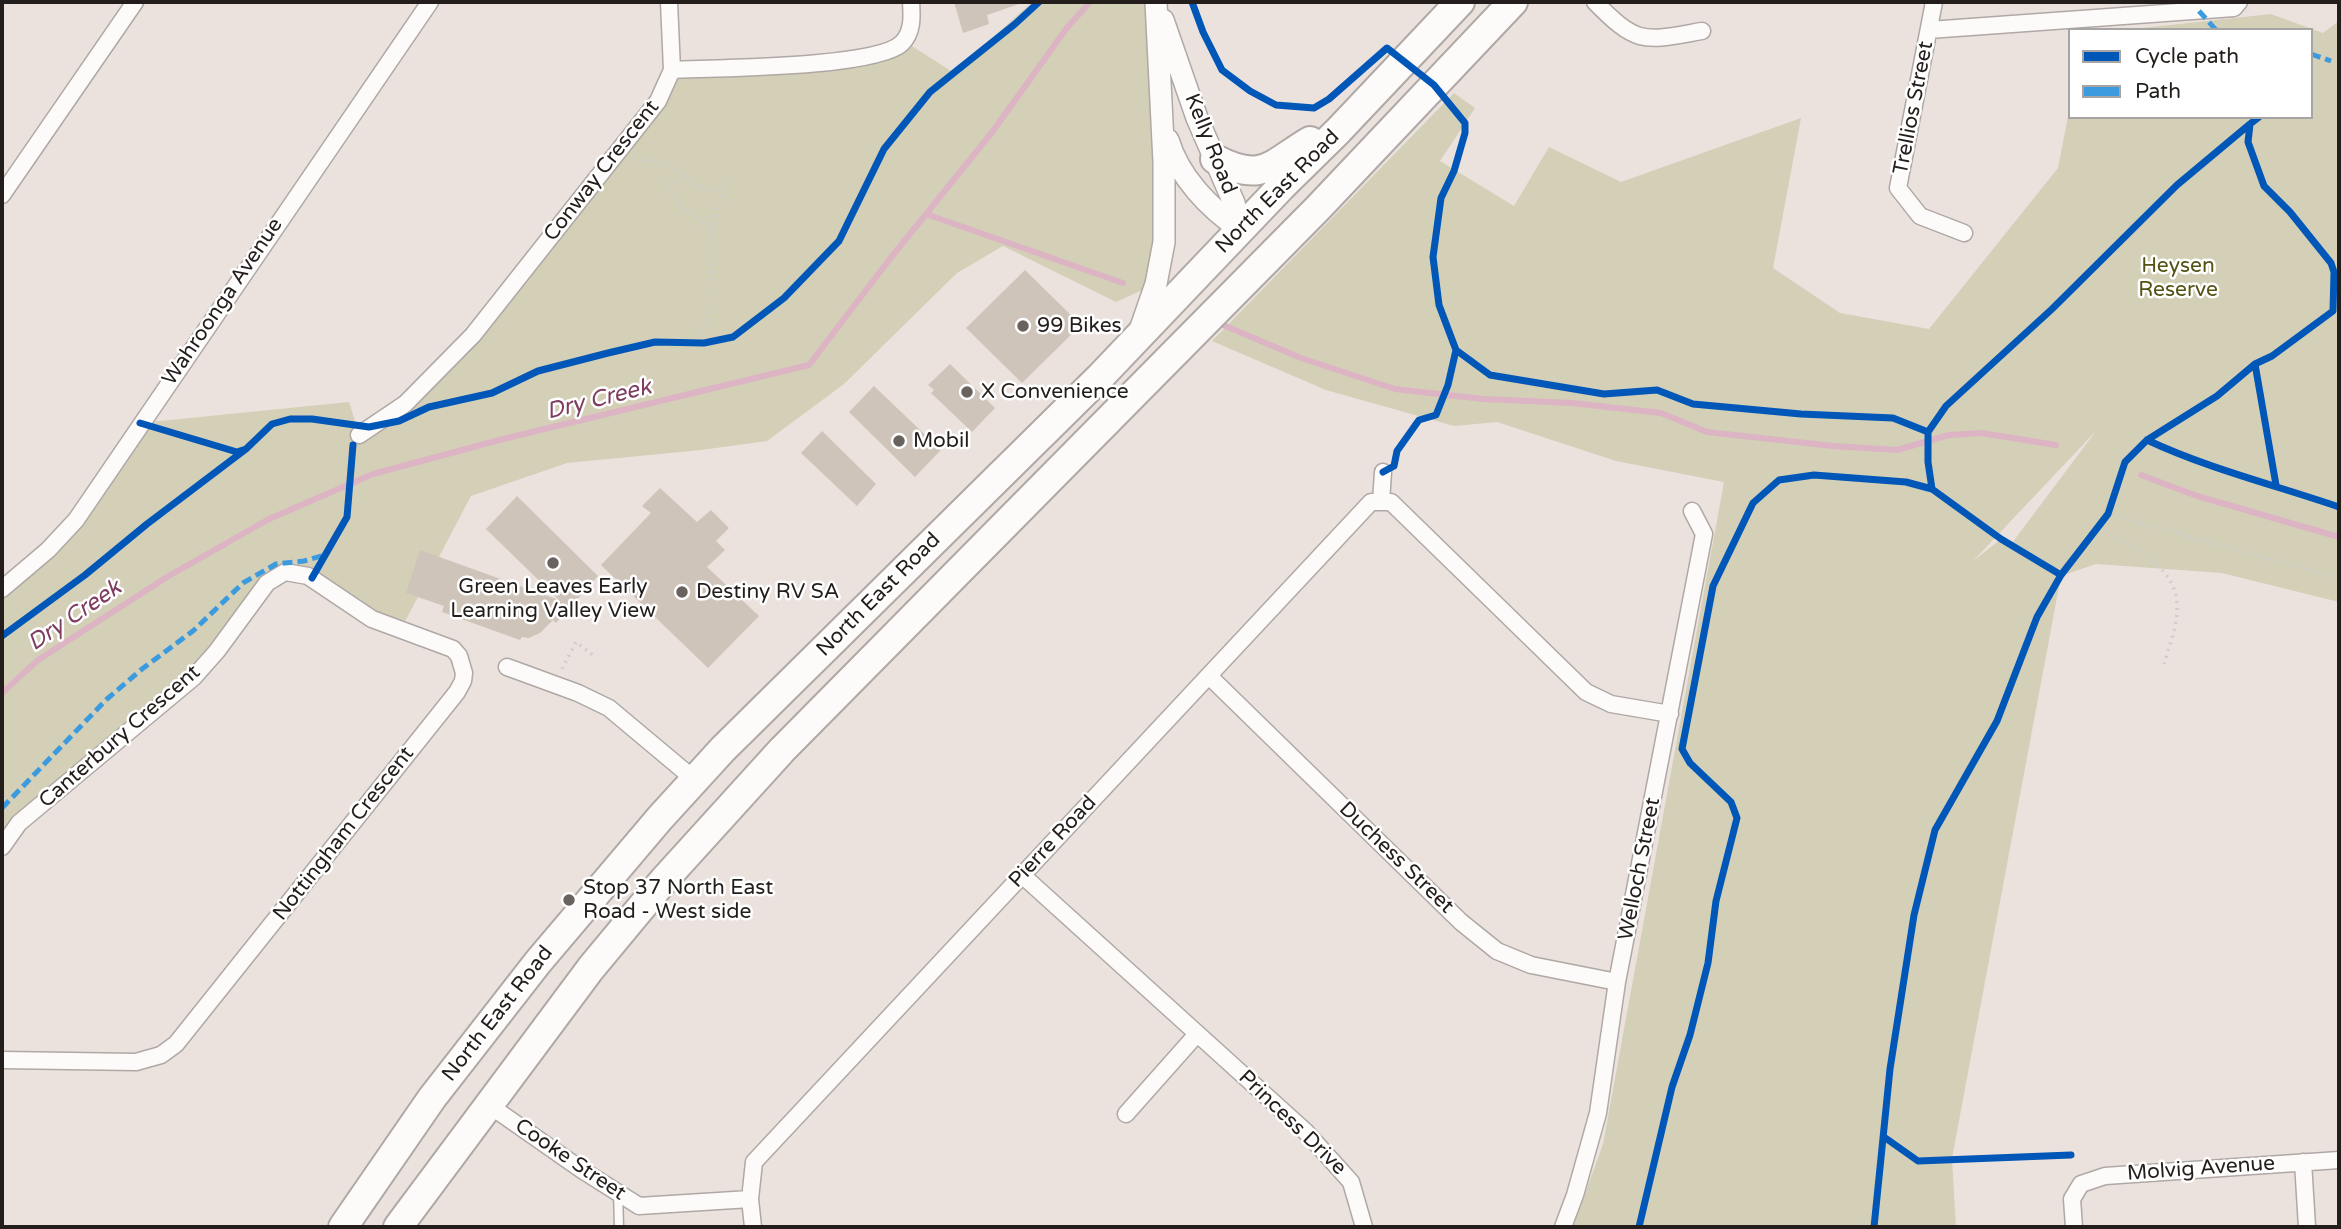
<!DOCTYPE html>
<html>
<head>
<meta charset="utf-8">
<style>
  body { margin:0 }
  #map { position:relative; width:2341px; height:1229px; overflow:hidden; background:#ebe2de; font-family:"Varela Round",sans-serif }
  canvas { display:block }
  .frame { position:absolute; inset:0; border:4px solid #231d1b; pointer-events:none }
  .legend { position:absolute; left:2068px; top:28px; width:245px; height:91px; box-sizing:border-box; background:#fff; border:2px solid #a7a5a4; margin:0; padding:9px 12px; list-style:none; font-size:21px; color:#231d1b }
  .legend li { display:flex; align-items:center; gap:14px; height:35px }
  .legend b { width:35px; border:2px solid #a7a5a4 }
</style>
</head>
<body>
<div id="map">
<canvas width="2341" height="1229"></canvas>
<div class="frame"></div>
<ul class="legend">
<li><b style="height:9px;background:#0057b8"></b>Cycle path</li>
<li><b style="height:9px;background:#3c9bdf"></b>Path</li>
</ul>
</div>
<script>
const ctx = document.querySelector('canvas').getContext('2d');
ctx.lineJoin = 'round';
function fill(path, color) { ctx.fillStyle = color; ctx.fill(path, 'evenodd'); }
function stroke(path, color, width, dash) { ctx.strokeStyle = color; ctx.lineWidth = width; ctx.lineCap = dash ? 'butt' : 'round'; ctx.setLineDash(dash || []); ctx.stroke(path); }
function write(font, color, halo, rows, align = 'center') {
  ctx.font = font + ' "Varela Round",sans-serif'; ctx.lineWidth = 5; ctx.setLineDash([]); ctx.textBaseline = 'middle'; ctx.strokeStyle = halo; ctx.fillStyle = color; for (const [text, x, y, turn = 0] of rows) {
    ctx.save(); ctx.translate(x, y); ctx.rotate((+turn || 0) * Math.PI / 180); ctx.textAlign = isNaN(turn) ? turn : align; if (halo) ctx.strokeText(text, 0, 0); ctx.fillText(text, 0, 0); ctx.restore();
  }
}
fill(new Path2D(`
  M1032,2H1156V284L1116,302L1003,246L957,273L844,384L767,441L701,450L567,463L471,496L400,631L285,572L217,651L2,847V589L48,550L140,423L349,402L359,434L473,334L672,70L844,61L904,41L954,73Z
  M2271,14L2323,33L2339,21V602L2222,573L2096,564L2061,576L1952,1158L1956,1227H1573L1603,1144L1724,482L1616,461L1497,422L1454,426L1326,390L1212,341L1454,93L1475,108L1440,161L1514,206L1549,147L1621,182L1801,118L1773,268L1840,313L1929,329L2058,168L2070,106V117H2311V30H2124ZM2096,431L2012,543L2037,560L2001,539L1973,561Z`), '#d4cfb7');
stroke(new Path2D(`
  M926,214L1123,283
  M1223,325L1301,358L1395,389L1483,399L1572,403L1661,413L1707,432L1833,446L1897,450L1949,435L1981,433L2056,445
  M2141,475L2197,496L2339,537
  M2,693L38,660L167,577L269,519L373,474L503,439L809,365L889,260L993,131L1066,29L1090,2`), '#dcb4c4', 6);
fill(new Path2D(`
  M954,2H1019V4L987,15L989,24L963,33Z
  M1025,270L1081,325L1022,383L966,328Z
  M950,364L995,408L972,432L931,393L934,390L928,385Z
  M874,386L941,450L915,477L849,412Z
  M822,431L876,484L857,506L801,453Z
  M660,488L697,522L711,510L729,528L716,541L725,550L707,567L759,616L708,668L601,565L651,513L642,506Z
  M517,496L598,576L556,623L553,620L540,633L529,638L522,637L520,640L442,612L444,606L406,593L420,550L559,600L486,529Z`), '#cec4b9');
const lane = new Path2D(`
  M618,1192L619,1227`);
const street = new Path2D(`
  M669,2L672,70
  M1595,2C1638,46 1644,41 1702,31
  M1934,2L1898,188L1920,216L1964,233
  M1929,30L2234,8L2239,2
  M2,195L135,2
  M359,435L405,404L473,335L658,101L672,70C714,68 877,68 902,43C913,32 912,16 911,2
  M1381,502L1383,472
  M2,589L48,550L76,520L430,2
  M507,667L578,693L609,708L695,780
  M1209,676L1461,922L1497,951L1531,965L1617,982
  M2,847L19,823L194,677L217,651L267,583L285,572L308,576L372,619L453,649L459,656L464,673L463,681L457,692L176,1044L161,1055L136,1062L2,1060
  M1022,875L1306,1132L1351,1182L1364,1227
  M489,1105L582,1170L639,1206L750,1199L753,1227
  M1126,1114L1197,1034
  M2303,1162L2307,1227
  M750,1199L754,1162L1371,502H1391L1586,692L1611,704L1670,714
  M1563,1227L1575,1195L1598,1113L1617,982L1704,534L1692,511
  M2074,1227L2072,1199L2081,1184L2105,1176L2339,1160`);
const secondary = new Path2D(`
  M1163,20L1197,118L1234,203L1241,230
  M1168,140C1179,177 1209,208 1241,230
  M1139,333L1156,284L1164,242V162L1156,2`);
const highway = new Path2D(`
  M1215,159C1263,184 1271,164 1310,141
  M343,1227L432,1098L538,962L660,818L723,749L1100,377L1282,186L1338,131L1460,2
  M398,1227L591,968L664,880L782,750L1318,208L1513,2`);
stroke(lane, '#afa8a5', 11);
stroke(street, '#afa8a5', 19);
stroke(secondary, '#afa8a5', 24);
stroke(highway, '#afa8a5', 32);
stroke(new Path2D(`
  M633,159L662,162L678,170L697,186L722,191
  M685,178L672,182L668,189C678,209 699,214 711,232
  M689,342C726,308 709,289 710,247C711,224 720,200 726,178
  M2108,514L2339,578
  M2098,528C2128,543 2176,565 2177,605C2178,625 2169,646 2164,664
  M562,669L576,642L594,656`), '#d0cdcc', 3.5, [2, 5]);
stroke(lane, '#fcfbfa', 8);
stroke(street, '#fcfbfa', 16);
stroke(secondary, '#fcfbfa', 21);
stroke(highway, '#fcfbfa', 28);
stroke(new Path2D(`
  M2199,11L2216,30
  M2311,54L2331,61
  M2,808L107,699L142,669L193,631L243,583L276,564L304,561L325,555`), '#3c9bdf', 5, [10, 5]);
stroke(new Path2D(`
  M1192,2L1203,32L1222,70L1250,91L1276,105L1314,108L1329,99L1387,48L1434,85L1465,123V133L1454,171L1441,198L1433,257L1439,305L1456,350L1448,385L1436,415L1419,420L1397,451L1394,466L1383,472
  M1456,350L1490,375L1604,394L1657,390L1693,404L1801,414L1893,418L1928,432
  M2255,364L2276,485
  M140,423L237,452L246,449
  M2147,440C2209,469 2275,485 2339,507
  M1932,489L1928,462V432L1946,406L2052,309L2177,185L2250,124
  M2061,575L2108,514L2125,462L2147,440L2217,396L2255,364L2272,356L2333,311L2334,272L2331,263L2290,212L2264,186L2248,142L2250,124L2259,117
  M312,578L347,517L353,445
  M2,636L85,575L147,524L246,449L272,424L290,419H312L369,427L399,421L429,407L492,393L538,371L608,353L655,342L704,343L733,337L784,298L839,241L884,149L930,92L1015,24L1039,2
  M1884,1137L1918,1161L2071,1155
  M1639,1227L1672,1087L1690,1035L1708,963L1716,901L1737,818L1731,802L1690,763L1682,749L1713,586L1753,503L1779,480L1814,475L1906,482L1932,489L2001,539L2061,575L2037,617L1997,721L1935,830L1914,915L1890,1069L1874,1227`), '#0057b8', 7);
for (const [x, y, r, color] of [
  [1023,326,7,"#69625f"],
  [967,392,7,"#69625f"],
  [899,441,7,"#69625f"],
  [553,563,7,"#69625f"],
  [682,592,7,"#69625f"],
  [569,900,7,"#69625f"]
]) { const dot = new Path2D(); dot.arc(x, y, r, 0, 2 * Math.PI); ctx.fillStyle = color; ctx.fill(dot); stroke(dot, '#fff', 2.5); }
write('21px', '#231d1b', '#fff', [
  ["Trellios Street",1914,108,-79],
  ["Kelly Road",1210,144,68],
  ["Conway Crescent",602,171,-52],
  ["North East Road",1278,192,-45],
  ["Wahroonga Avenue",223,302,-56],
  ["North East Road",879,595,-45],
  ["Canterbury Crescent",120,737,-41],
  ["Nottingham Crescent",344,834,-52],
  ["Pierre Road",1053,842,-47],
  ["Duchess Street",1396,858,44],
  ["Welloch Street",1640,869,-79],
  ["North East Road",498,1014,-52],
  ["Princess Drive",1292,1123,44],
  ["Cooke Street",570,1160,34],
  ["Molvig Avenue",2201,1169,-4]
]);
write('21px', '#555215', '#fff', [
  ["Heysen",2178,266],
  ["Reserve",2178,290]
]);
write('21px', '#231d1b', '#fff', [
  ["99 Bikes",1037,326],
  ["X Convenience",981,392],
  ["Mobil",913,441],
  ["Green Leaves Early",553,587,"center"],
  ["Learning Valley View",553,611,"center"],
  ["Destiny RV SA",696,592],
  ["Stop 37 North East",583,888],
  ["Road - West side",583,912]
], 'left');
write('italic 23px', '#7e3c5e', '#fff', [
  ["Dry Creek",599,400,-14],
  ["Dry Creek",75,616,-34]
]);
</script>
</body>
</html>
